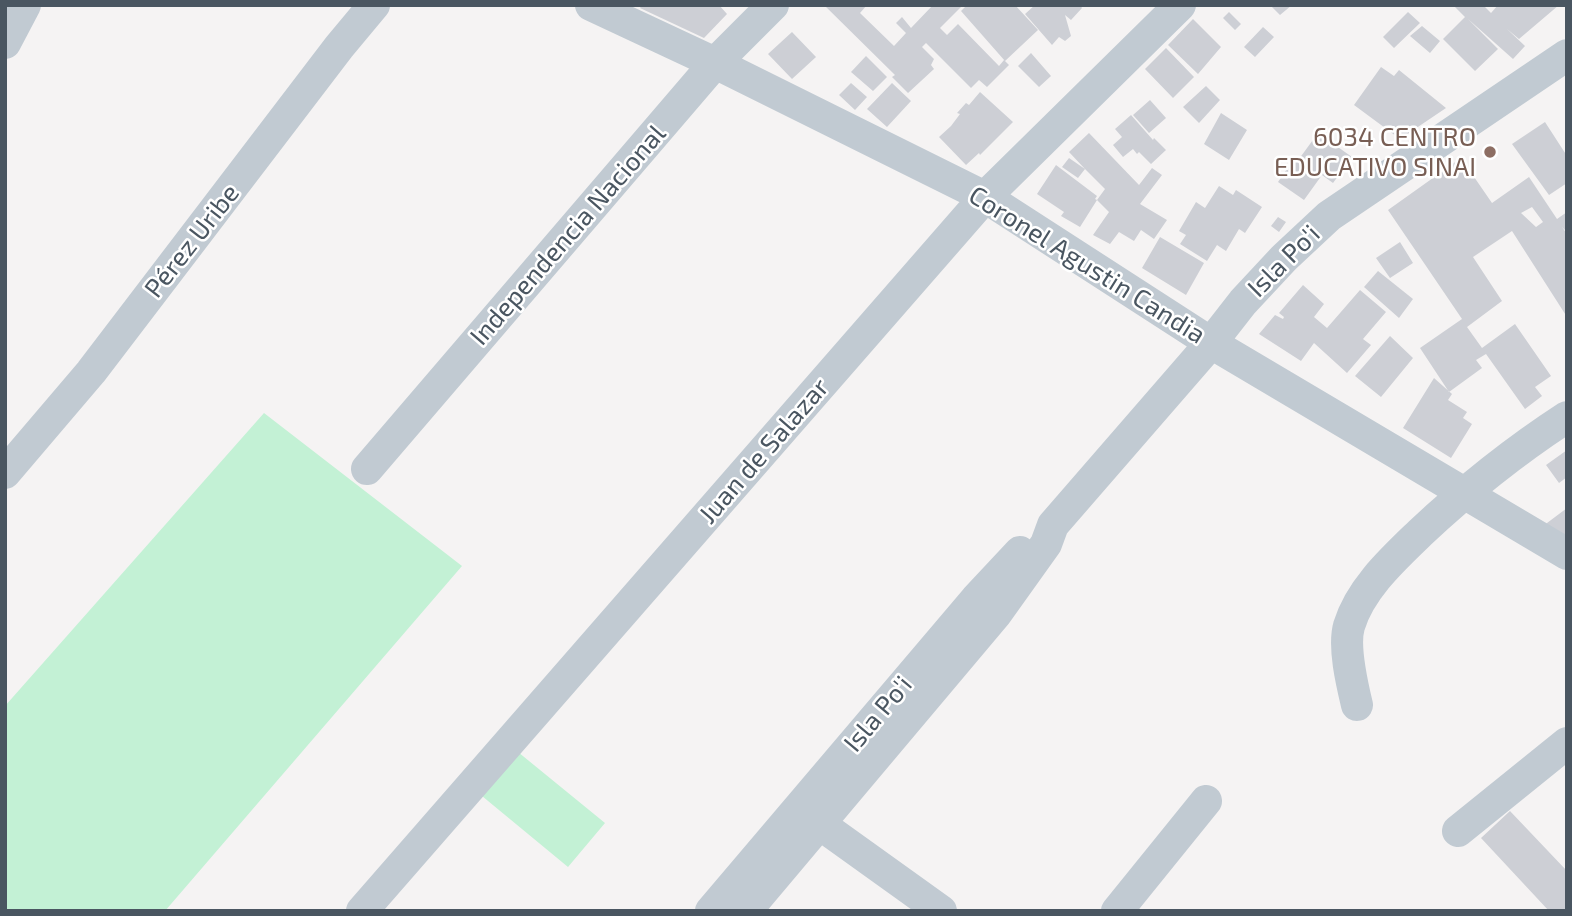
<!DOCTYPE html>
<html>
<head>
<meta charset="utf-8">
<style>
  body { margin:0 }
  #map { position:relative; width:1572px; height:916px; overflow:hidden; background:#f5f3f3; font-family:"Exo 2",sans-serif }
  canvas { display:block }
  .frame { position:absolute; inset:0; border:7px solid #4a5661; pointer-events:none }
</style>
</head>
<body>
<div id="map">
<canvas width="1572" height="916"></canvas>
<div class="frame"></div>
</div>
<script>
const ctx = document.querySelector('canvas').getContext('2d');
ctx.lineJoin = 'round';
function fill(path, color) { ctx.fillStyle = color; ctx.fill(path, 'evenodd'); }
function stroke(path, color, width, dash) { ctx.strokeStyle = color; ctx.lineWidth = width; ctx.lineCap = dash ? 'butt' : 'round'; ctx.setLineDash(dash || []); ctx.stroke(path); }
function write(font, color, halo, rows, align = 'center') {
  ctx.font = font + ' "Exo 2",sans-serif'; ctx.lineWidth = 5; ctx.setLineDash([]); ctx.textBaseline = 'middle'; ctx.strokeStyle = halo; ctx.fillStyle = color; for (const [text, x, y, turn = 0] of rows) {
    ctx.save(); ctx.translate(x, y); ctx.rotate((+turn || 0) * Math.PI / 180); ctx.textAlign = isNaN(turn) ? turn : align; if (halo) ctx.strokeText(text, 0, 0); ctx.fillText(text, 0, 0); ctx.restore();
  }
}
fill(new Path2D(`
  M264,413L462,566L165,911H5V706Z
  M518,752L605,823L568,867L482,796Z`), '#c3f1d5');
fill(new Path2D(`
  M642,5H719L727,14L704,38L640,8Z
  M824,5H867L860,13L894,46L906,33L896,23L902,17L911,28L933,5H963L940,28L947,35L958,24L999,66L1004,60L1009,65L987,87L979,80L971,88L926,43L922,47L934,59L931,65L934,69L908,93L892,77L895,75Z
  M967,5H1015L1038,30L1005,61L961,11Z
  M1035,5H1080L1082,8L1071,20L1065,15L1071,36L1065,41L1059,37L1052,45L1025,14Z
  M1270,5H1292L1280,15Z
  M1453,5H1483L1491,13L1498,5H1559L1519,39L1507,29L1525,46L1513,59L1468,19L1498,49L1475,71L1443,39L1465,17Z
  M1229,12L1241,24L1235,30L1223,18Z
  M1408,12L1420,23L1394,48L1383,37Z
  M1193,19L1221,47L1198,74L1168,45Z
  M1422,26L1440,41L1430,53L1410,36Z
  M1263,27L1274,37L1255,57L1244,47Z
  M792,32L816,57L792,79L768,54Z
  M1166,48L1194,77L1173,98L1145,69Z
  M1031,53L1051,76L1039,87L1018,66Z
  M866,56L887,77L873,91L851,72Z
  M1381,67L1394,76L1399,70L1446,108L1400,139L1354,105Z
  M851,83L867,97L855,110L839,95Z
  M892,83L911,101L887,127L867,109Z
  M1206,86L1220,100L1199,123L1183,107Z
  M980,92L1013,122L980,155L979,153L966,165L939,137L951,126L960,114L957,113L966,103L969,105Z
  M1150,100L1166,118L1149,133L1133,115Z
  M1221,113L1247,130L1229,160L1204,144Z
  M1131,115L1153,140L1154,138L1166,150L1151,164L1139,152L1137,154L1133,149L1123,157L1113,145L1122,137L1115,129Z
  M1545,122L1567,156V183L1549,195L1512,144Z
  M1089,133L1139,185L1152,168L1162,175L1140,204L1167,220L1154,239L1141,230L1134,241L1119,232L1110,244L1093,235L1109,212L1097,200L1080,227L1061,216L1064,212L1037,194L1056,165L1097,196L1095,199L1097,200L1105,189L1085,169L1078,178L1062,167L1069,158L1085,169L1069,152Z
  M1318,133L1352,157L1333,183L1322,175L1304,200L1278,182L1295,157L1299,159Z
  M1461,158L1492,203L1529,177L1557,219L1567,212V232L1562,227L1567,234V317L1512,231L1473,257L1502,301L1467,327L1482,348L1515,324L1551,376L1535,387L1542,396L1525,409L1486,354L1476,360L1482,368L1449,392L1420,348L1462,319L1388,210ZM1532,207L1543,222L1536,227L1521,213Z
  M1219,186L1233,195L1236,190L1262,207L1245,233L1239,229L1226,251L1217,245L1207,261L1180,244L1186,235L1179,231L1196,202L1205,208Z
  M1278,217L1286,222L1279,232L1271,226Z
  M1160,237L1204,263L1186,295L1142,268Z
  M1400,242L1413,263L1390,278L1376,258Z
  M1378,271L1413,299L1399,318L1364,287Z
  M1303,285L1324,304L1314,317L1327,328L1360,290L1386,312L1363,339L1371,345L1347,373L1314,343L1301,361L1259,334L1275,315L1283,319L1284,317L1279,313Z
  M1390,336L1413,358L1381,397L1355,376Z
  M1434,378L1452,394L1448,400L1467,412L1463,418L1472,424L1451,458L1403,428Z
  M1567,450V477L1559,483L1546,465Z
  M1567,508V542L1543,526Z
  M1510,811L1567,871V911H1549L1481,838Z`), '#cdcfd5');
stroke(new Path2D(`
  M591,5L715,63L985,197L1211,343L1567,554
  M5,43L25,5
  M367,469L715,63L773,5
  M5,473L91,372L339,47L374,5
  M1357,705C1352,684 1343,647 1349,626C1360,589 1393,559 1420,533C1466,490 1513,452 1567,417
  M803,812L941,911
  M1458,831L1567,743
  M362,911L985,197L1180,5
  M711,911L976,599L1020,552
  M746,911L996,614L1046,544L1053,525L1211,343L1243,302L1284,258L1329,216L1567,55
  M1117,911L1206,801`), '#c1cad2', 32);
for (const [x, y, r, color] of [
  [1490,152,7,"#8d6e63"]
]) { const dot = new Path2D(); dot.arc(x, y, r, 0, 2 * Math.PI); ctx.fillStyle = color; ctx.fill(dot); stroke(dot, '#fff', 2.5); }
write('26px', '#785e54', '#fff', [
  ["6034 CENTRO",1476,137],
  ["EDUCATIVO SINAI",1476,167]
], 'right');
write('26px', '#4a5661', '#fff', [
  ["Independencia Nacional",568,235,-49],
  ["Pérez Uribe",192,241,-52],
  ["Isla Po'i",1284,261,-45],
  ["Coronel Agustin Candia",1087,265,32],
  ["Juan de Salazar",764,451,-49],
  ["Isla Po'i",878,714,-50]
]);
</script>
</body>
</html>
